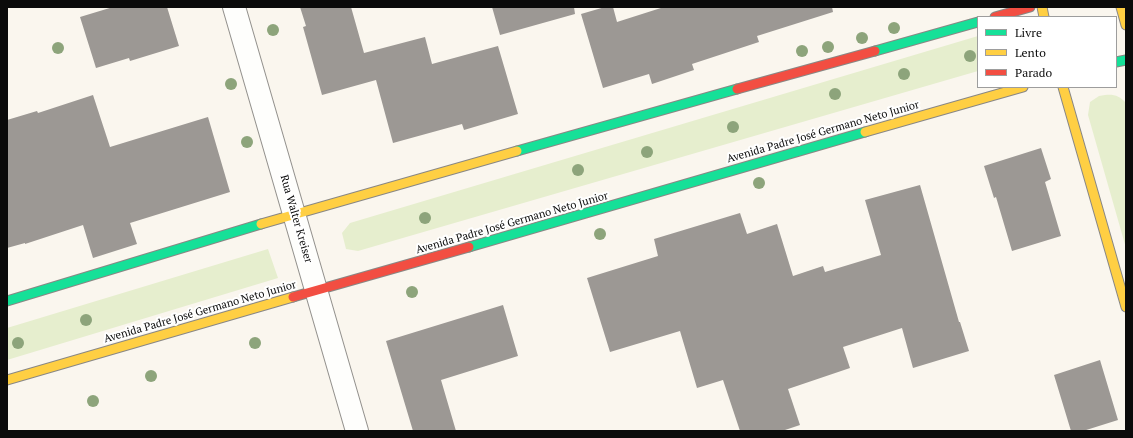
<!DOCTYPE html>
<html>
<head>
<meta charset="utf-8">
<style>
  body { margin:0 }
  #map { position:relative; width:1133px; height:438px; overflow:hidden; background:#faf6ee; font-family:"PT Serif",serif }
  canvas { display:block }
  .frame { position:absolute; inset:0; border:8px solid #0b0b0b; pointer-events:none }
  .legend { position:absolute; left:977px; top:16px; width:140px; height:72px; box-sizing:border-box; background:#fff; border:1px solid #9d9d9d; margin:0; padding:5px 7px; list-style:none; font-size:12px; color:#0b0b0b }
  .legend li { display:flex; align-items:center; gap:8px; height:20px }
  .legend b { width:20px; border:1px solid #9d9d9d }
</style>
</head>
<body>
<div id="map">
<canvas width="1133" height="438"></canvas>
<div class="frame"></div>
<ul class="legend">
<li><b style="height:5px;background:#16e098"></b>Livre</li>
<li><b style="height:5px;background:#ffcf43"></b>Lento</li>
<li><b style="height:5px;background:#f24e42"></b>Parado</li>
</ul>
</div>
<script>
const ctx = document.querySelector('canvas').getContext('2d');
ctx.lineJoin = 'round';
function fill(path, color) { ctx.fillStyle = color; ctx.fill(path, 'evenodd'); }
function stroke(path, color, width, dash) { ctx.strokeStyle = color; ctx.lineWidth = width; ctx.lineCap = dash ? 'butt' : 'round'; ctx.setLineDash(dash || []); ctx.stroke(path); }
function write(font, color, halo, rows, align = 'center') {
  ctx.font = font + ' "PT Serif",serif'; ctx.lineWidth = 4; ctx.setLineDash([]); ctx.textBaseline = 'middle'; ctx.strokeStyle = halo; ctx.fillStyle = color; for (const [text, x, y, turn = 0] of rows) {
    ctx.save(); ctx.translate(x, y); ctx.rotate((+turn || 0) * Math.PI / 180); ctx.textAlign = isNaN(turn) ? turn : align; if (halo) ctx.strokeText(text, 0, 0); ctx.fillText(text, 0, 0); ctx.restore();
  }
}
fill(new Path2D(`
  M978,36V71L358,251L346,249L342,233L350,223Z
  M1105,95C1114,94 1120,96 1126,103V248L1088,115L1090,102L1099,96Z
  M268,249L278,278L7,360V328Z`), '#e6eece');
fill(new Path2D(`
  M113,7H167L179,46L130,61L129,58L96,68L80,17Z
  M300,7H351L364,53L425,37L432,64L498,46L518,114L464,130L462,124L393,143L376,80L322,95L303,27L306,26Z
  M492,7H574L575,14L500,35Z
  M605,7H613L617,22L664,7H832L833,12L757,36L759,42L692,64L694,70L652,84L649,74L603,88L581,14Z
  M93,95L110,147L208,117L230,192L130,223L137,244L93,258L83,225L25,244V243L7,248V120L37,111L38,113Z
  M1041,148L1051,179L1045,182L1061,236L1012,251L996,197L994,198L984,166Z
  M920,185L959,322H960L969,351L913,368L902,328L843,347L850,368L788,389L800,425L782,431H740L723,380L697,388L680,331L610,352L587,278L658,256L654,239L740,213L747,234L777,224L793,276L823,266L825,272L881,255L865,200Z
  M503,305L518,356L441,380L456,431H413L386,341Z
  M1100,360L1118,420L1083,431H1071L1054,375Z`), '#9c9894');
const street = new Path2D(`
  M234,7L357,431`);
const fast = new Path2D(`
  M875,51L978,22
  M1116,62L1126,60
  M517,151L737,89
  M469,247L865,132
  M7,301L261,224`);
const slow = new Path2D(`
  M1042,7L1044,17
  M1121,7L1126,25
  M1063,87L1126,307
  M865,132L1023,87
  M261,224L517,151
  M7,380L293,297`);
const jam = new Path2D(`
  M995,17L1030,7
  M737,89L875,51
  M293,297L469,247`);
stroke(street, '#93918d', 24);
stroke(fast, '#898784', 11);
stroke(slow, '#898784', 11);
stroke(jam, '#898784', 11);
stroke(street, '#fefefc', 22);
stroke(fast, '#16e098', 9);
stroke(slow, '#ffcf43', 9);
stroke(jam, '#f24e42', 9);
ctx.fillStyle = '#8da47b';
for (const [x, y] of [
  [894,28],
  [273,30],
  [862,38],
  [828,47],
  [58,48],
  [802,51],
  [970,56],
  [904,74],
  [231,84],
  [835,94],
  [733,127],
  [247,142],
  [647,152],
  [578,170],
  [759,183],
  [425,218],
  [600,234],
  [412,292],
  [86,320],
  [18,343],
  [255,343],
  [151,376],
  [93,401]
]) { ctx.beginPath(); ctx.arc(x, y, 6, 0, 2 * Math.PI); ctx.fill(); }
write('11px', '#0b0b0b', '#fff', [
  ["Avenida Padre José Germano Neto Junior",823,132,-16],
  ["Rua Walter Kreiser",296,219,74],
  ["Avenida Padre José Germano Neto Junior",512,223,-16],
  ["Avenida Padre José Germano Neto Junior",200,312,-16]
]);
</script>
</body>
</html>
